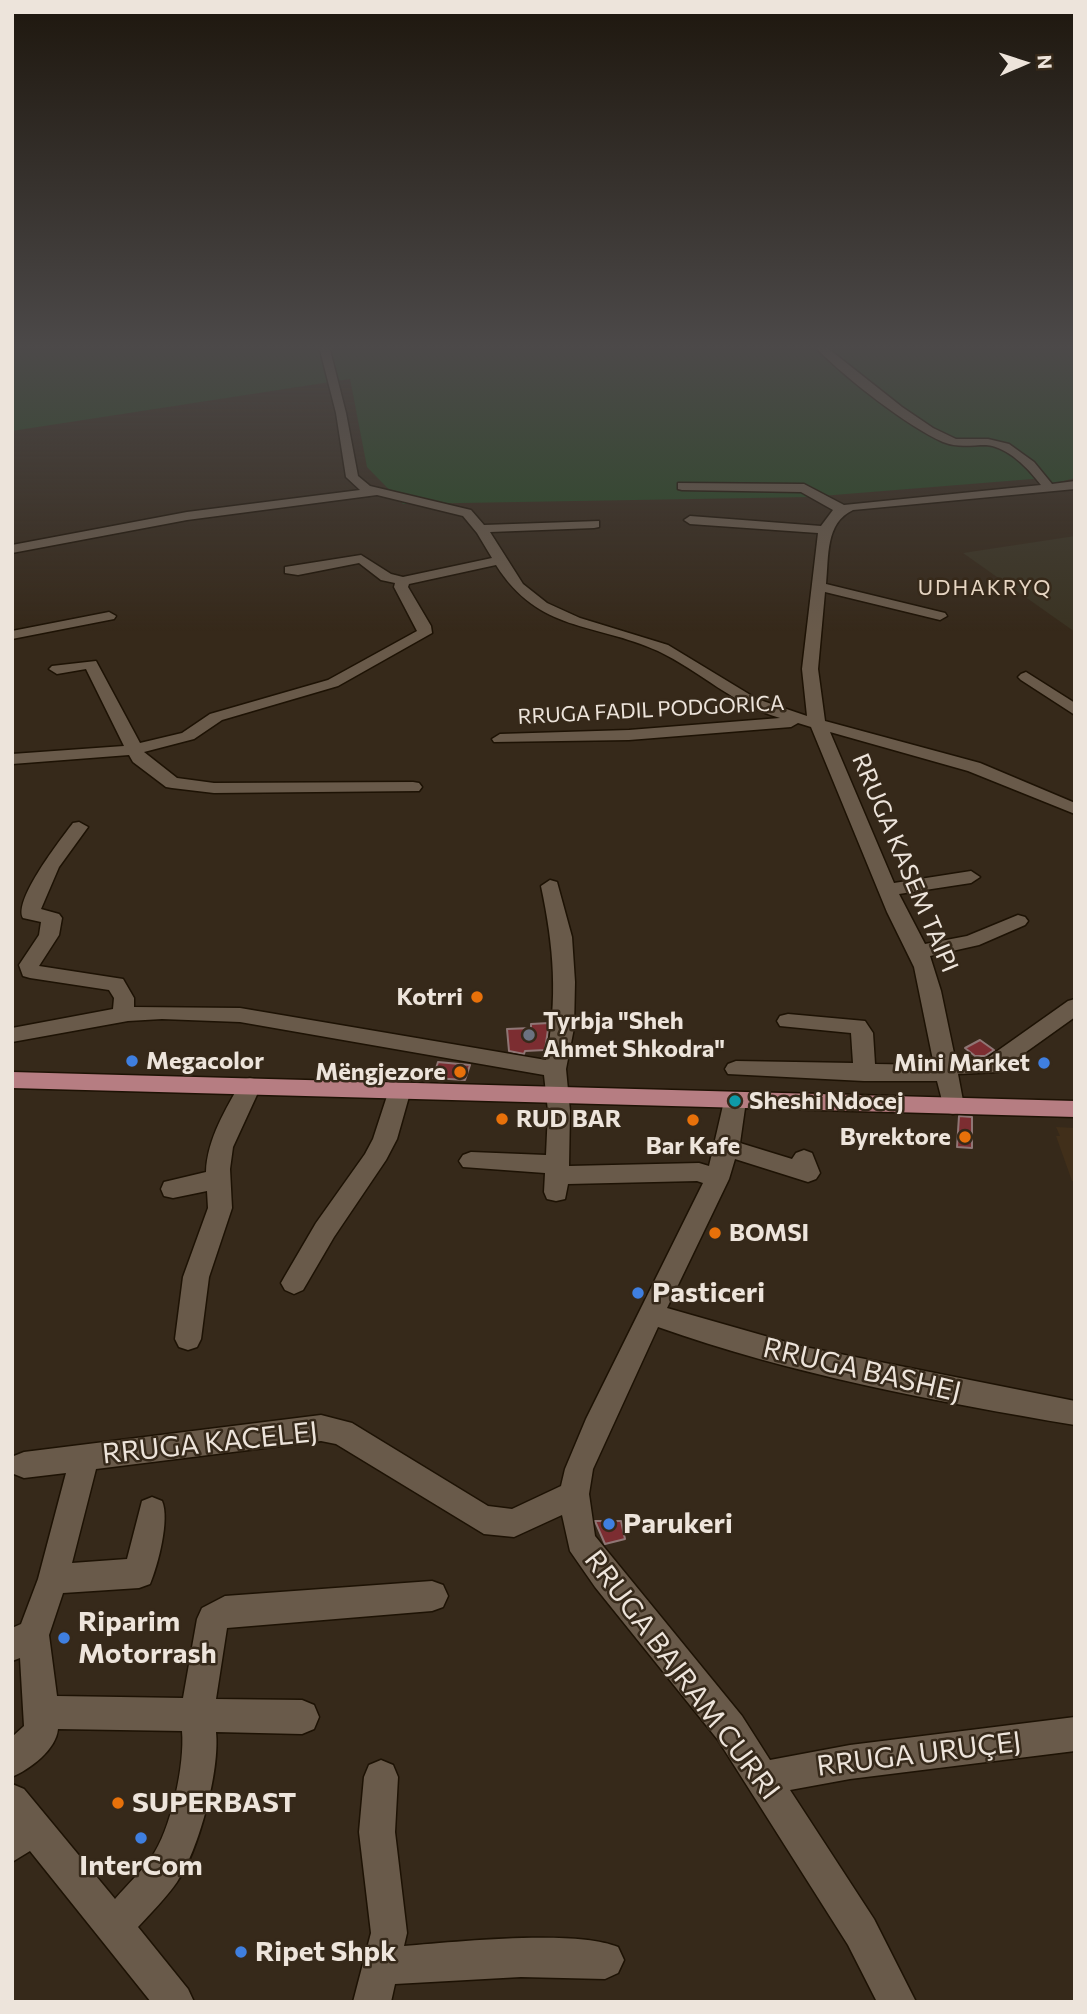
<!DOCTYPE html>
<html>
<head>
<meta charset="utf-8">
<style>
  body { margin:0 }
  #map { position:relative; width:1087px; height:2014px; overflow:hidden; background:#36291a; font-family:Commissioner,sans-serif }
  canvas { display:block }
  .frame { position:absolute; inset:0; border:14px solid #ede4db; pointer-events:none }
  .north { position:absolute; left:989px; top:28px; width:70px; height:70px; -webkit-text-stroke:5px #36291a; paint-order:stroke; rotate:87deg; font-size:19px; font-weight:700; line-height:28px; text-align:center; color:#ede4db }
  .north::after { content:''; display:block; margin:auto; width:24px; height:32px; background:#ede4db; clip-path:polygon(50% 0,100% 100%,50% 72%,0 100%) }
</style>
</head>
<body>
<div id="map">
<canvas width="1087" height="2014"></canvas>
<div class="frame"></div>
<div class="north">N</div>
</div>
<script>
const ctx = document.querySelector('canvas').getContext('2d');
ctx.lineJoin = 'round';
function fill(path, color) { ctx.fillStyle = color; ctx.fill(path, 'evenodd'); }
function stroke(path, color, width, dash) { ctx.strokeStyle = color; ctx.lineWidth = width; ctx.lineCap = dash ? 'butt' : 'round'; ctx.setLineDash(dash || []); ctx.stroke(path); }
function write(font, color, halo, rows, align = 'center') {
  ctx.font = font + ' Commissioner,sans-serif'; ctx.lineWidth = 5; ctx.setLineDash([]); ctx.textBaseline = 'middle'; ctx.strokeStyle = halo; ctx.fillStyle = color; for (const [text, x, y, turn = 0] of rows) {
    ctx.save(); ctx.translate(x, y); ctx.rotate((+turn || 0) * Math.PI / 180); ctx.textAlign = isNaN(turn) ? turn : align; if (halo) ctx.strokeText(text, 0, 0); ctx.fillText(text, 0, 0); ctx.restore();
  }
}
fill(new Path2D(`
  M1056,1127L1075,1128V1181H1072L1056,1136H1060Z`), '#412f1a');
fill(new Path2D(`
  M1075,536V632L963,553Z`), '#3a3322');
fill(new Path2D(`
  M12,350H1075V478L1052,484L1045,478L809,497L403,504L367,467L350,379L12,431Z`), '#264822');
const building = new Path2D(`
  M549,1023L545,1050L525,1051L524,1054L509,1051L507,1029L531,1028V1024Z
  M980,1040L994,1050L985,1056H975L965,1048Z
  M438,1062L470,1065L465,1080L433,1078Z
  M959,1116L972,1117V1148L957,1147Z
  M595,1521H621L625,1539L605,1544Z`);
fill(building, '#7c2d31');
stroke(building, '#8f7675', 2);
const minor = new Path2D(`
  M320,350H330L346,413L358,476L370,486L471,510L484,525L599,521V527L594,528L490,532L523,584L547,603L580,618L668,645L757,699L807,716L802,669L818,533L690,524L684,520L690,516L821,526L833,510L801,492L682,490L678,489V483L804,484L844,505L1041,485C1028,468 1008,447 986,445C971,445 957,448 943,442C907,426 847,379 818,350H830L902,407L933,428L956,439H988L1009,444L1034,462L1052,484L1075,481V489L853,510C825,523 829,556 826,584L945,613L947,616L940,620L825,592L818,669L825,721L980,763L1075,803V814L968,771L830,732L894,883L971,871L980,877L971,883L899,894L925,944L967,936L1018,915L1025,917L1028,921L1025,925L979,945L930,956L941,991L955,1058L986,1059L1068,1001L1075,999V1017L998,1072L958,1074L964,1106L961,1112L953,1114L945,1112L937,1081H864L728,1074L725,1069L728,1064L736,1061L853,1063L851,1033L780,1026L777,1021L780,1016L788,1014L865,1021L873,1033L875,1064L934,1065L914,967L887,912L811,727L798,723L791,727L629,740L494,742L492,739L500,734L629,730L780,718C734,705 700,671 658,651C594,622 539,633 496,565L409,584L408,587L431,626L432,633L338,686L222,720L194,739L144,752L177,778L214,783L413,782L419,783L422,787L419,791L214,793L172,788L166,787L133,762L129,755L12,764V754L124,746L86,669L57,674L49,669L52,666L96,661L140,743L182,733L210,714L328,680L417,631L394,587L395,583L381,580L359,563L298,575L285,573V567L361,555L391,574L403,577L492,558L477,533L463,516L377,495L187,520L12,553V545L187,512L360,490L346,477L336,413Z
  M109,612L116,616L114,619L12,639V631Z
  M1026,672L1075,703V715L1021,680L1018,677L1021,674Z
  M79,822L88,827L59,867L41,909L59,914L62,918L59,935L39,966L123,979L134,998V1007L240,1008L546,1060C558,998 554,947 541,886L550,880L557,882L572,937L575,982L574,1028L566,1069L570,1111L569,1166L699,1163L709,1166L724,1101L727,1095L735,1093L743,1095L746,1101L740,1143L792,1159L796,1153L804,1150L812,1153L820,1173L816,1179L808,1182L735,1159L729,1179L667,1308L800,1346L1075,1401V1425C937,1402 790,1374 658,1327L593,1469L589,1494L595,1536L742,1716L770,1760L850,1745L1075,1717V1751L850,1779L790,1790L874,1919L916,2002H877L848,1945L718,1740L595,1587L570,1551L562,1515L514,1537L484,1534L336,1444L321,1441L96,1469L72,1563L127,1559L142,1501L152,1497L162,1501C170,1519 158,1565 150,1584L139,1588L63,1593L49,1635L57,1696L183,1698L197,1619L202,1608L225,1596L432,1581L443,1585L448,1596L443,1607L432,1611L227,1628L216,1699L302,1700L314,1705L319,1717L314,1729L302,1734L216,1732C220,1770 199,1850 177,1882C166,1898 151,1913 138,1927L188,1989L194,2002H151L30,1851L12,1862V1784L24,1789L115,1899C127,1885 141,1872 151,1858C171,1830 185,1764 182,1731L58,1729C56,1750 30,1769 12,1777V1737L24,1726L20,1658L12,1661V1628L21,1624L38,1579L66,1473L24,1478L14,1474V1456L24,1452L321,1415L352,1423L488,1506L512,1509L561,1486L565,1469L586,1419L703,1183L697,1181L568,1184L565,1199L556,1201L547,1199L544,1192L545,1173L463,1167L459,1161L463,1155L471,1152L546,1155L548,1111L544,1075L240,1022L162,1019L128,1021L12,1042V1028L113,1009L114,998L109,990L30,978L23,976L19,965L39,935L41,922L23,918C13,900 61,839 73,823Z
  M250,1078L258,1080L261,1086L233,1147L230,1169L232,1208L209,1277L201,1339L197,1347L188,1350L179,1347L175,1339L183,1277L208,1208L207,1191L173,1198L164,1196L161,1189L164,1182L206,1172C207,1139 226,1109 242,1080Z
  M399,1085L407,1087L410,1093L397,1139L386,1160L334,1237L303,1290L294,1294L285,1290L281,1283L285,1276L316,1223L365,1154L373,1139L388,1093L391,1087Z
  M381,1760L393,1765L398,1777L395,1832L407,1933L404,1946C454,1942 575,1929 618,1947L624,1960L618,1973L605,1979L521,1977L395,1984L391,2002H353L371,1933L359,1832L364,1777L369,1765Z`);
const major = new Path2D(`
  M12,1072L1075,1101V1117L12,1088Z`);
stroke(minor, '#1d1204', 3);
stroke(major, '#1d1204', 3);
fill(minor, '#695a4a');
fill(major, '#b67d82');
const sky = ctx.createLinearGradient(0, 0, 0, 632);
sky.addColorStop(0, '#1e170e');
sky.addColorStop(0.55, '#4c4949');
sky.addColorStop(1, '#4c494900');
ctx.fillStyle = sky;
ctx.fillRect(0, 0, 1087, 632);
for (const [x, y, r, color] of [
  [477,997,7,"#e8710a"],
  [529,1035,7,"#6b7280"],
  [132,1061,7,"#3f7fe0"],
  [1044,1063,7,"#3f7fe0"],
  [460,1072,7,"#e8710a"],
  [735,1101,7,"#0f9aa8"],
  [502,1119,7,"#e8710a"],
  [693,1120,7,"#e8710a"],
  [965,1137,7,"#e8710a"],
  [715,1233,7,"#e8710a"],
  [638,1293,7,"#3f7fe0"],
  [609,1524,7,"#3f7fe0"],
  [64,1638,7,"#3f7fe0"],
  [118,1803,7,"#e8710a"],
  [141,1838,7,"#3f7fe0"],
  [241,1952,7,"#3f7fe0"]
]) { const dot = new Path2D(); dot.arc(x, y, r, 0, 2 * Math.PI); ctx.fillStyle = color; ctx.fill(dot); stroke(dot, '#36291a', 2.5); }
ctx.letterSpacing = '2px';
write('21px', '#e6d5c2', '#36291a', [
  ["UDHAKRYQ",985,588]
]);
ctx.letterSpacing = '0px';
write('21px', '#ede4db', '#36291a', [
  ["RRUGA FADIL PODGORICA",651,710,-3]
]);
write('24px', '#ede4db', '#36291a', [
  ["RRUGA KASEM TAIPI",905,863,67]
]);
write('bold 24px', '#ede4db', '#36291a', [
  ["Kotrri",463,997,"right"],
  ["Tyrbja \"Sheh",543,1021],
  ["Ahmet Shkodra\"",543,1049],
  ["Megacolor",146,1061],
  ["Mini Market",1030,1063,"right"],
  ["Mëngjezore",446,1072,"right"],
  ["Sheshi Ndocej",749,1101],
  ["RUD BAR",516,1119],
  ["Byrektore",951,1137,"right"],
  ["Bar Kafe",693,1146,"center"],
  ["BOMSI",729,1233]
], 'left');
write('bold 28px', '#ede4db', '#36291a', [
  ["Pasticeri",652,1293],
  ["Parukeri",623,1524],
  ["Riparim",78,1622],
  ["Motorrash",78,1654],
  ["SUPERBAST",132,1803],
  ["InterCom",141,1866,"center"],
  ["Ripet Shpk",255,1952]
], 'left');
write('28px', '#ede4db', '#36291a', [
  ["RRUGA BASHEJ",862,1370,13],
  ["RRUGA KACELEJ",210,1443,-6],
  ["RRUGA BAJRAM CURRI",682,1675,53],
  ["RRUGA URUÇEJ",919,1754,-7]
]);
</script>
</body>
</html>
